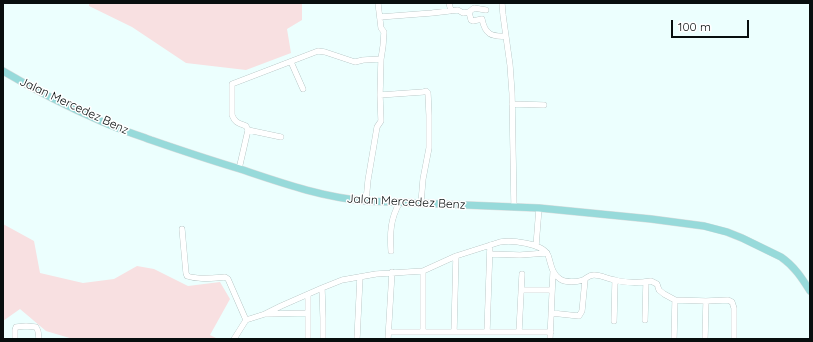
<!DOCTYPE html>
<html>
<head>
<meta charset="utf-8">
<style>
  body { margin:0 }
  #map { position:relative; width:813px; height:342px; overflow:hidden; background:#ecfffe; font-family:Quicksand,sans-serif }
  canvas { display:block }
  .frame { position:absolute; inset:0; border:4px solid #080e0e; pointer-events:none }
  .scale { position:absolute; left:671px; top:20px; width:78px; height:18px; box-sizing:border-box; border:2px solid #080e0e; border-top:0; padding-left:5px; font-size:12px; line-height:14px; white-space:nowrap; color:#080e0e; -webkit-text-stroke:3px #fff; paint-order:stroke }
</style>
</head>
<body>
<div id="map">
<canvas width="813" height="342"></canvas>
<div class="frame"></div>
<div class="scale">100 m</div>
</div>
<script>
const ctx = document.querySelector('canvas').getContext('2d');
ctx.lineJoin = 'round';
function fill(path, color) { ctx.fillStyle = color; ctx.fill(path, 'evenodd'); }
function stroke(path, color, width, dash) { ctx.strokeStyle = color; ctx.lineWidth = width; ctx.lineCap = dash ? 'butt' : 'round'; ctx.setLineDash(dash || []); ctx.stroke(path); }
function write(font, color, halo, rows, align = 'center') {
  ctx.font = font + ' Quicksand,sans-serif'; ctx.lineWidth = 3; ctx.setLineDash([]); ctx.textBaseline = 'middle'; ctx.strokeStyle = halo; ctx.fillStyle = color; for (const [text, x, y, turn = 0] of rows) {
    ctx.save(); ctx.translate(x, y); ctx.rotate((+turn || 0) * Math.PI / 180); ctx.textAlign = isNaN(turn) ? turn : align; if (halo) ctx.strokeText(text, 0, 0); ctx.fillText(text, 0, 0); ctx.restore();
  }
}
fill(new Path2D(`
  M89,3H302V20L287,29L291,53L246,70L186,63L132,27L89,6Z
  M3,224L34,241L40,273L83,283L114,279L137,266L154,269L188,286L220,282L230,299L210,335L218,339H73L46,331L20,309L3,321Z`), '#f8e0e1');
const minor = new Path2D(`
  M449,3L451,11
  M502,3L503,15L510,65L512,93L514,207
  M469,12L474,8L486,10
  M380,17L432,13L458,10L463,13L469,12L471,20L473,21L482,19C485,34 491,37 506,36
  M291,62L303,89
  M380,95L423,92L426,91L428,93L429,115V148L423,179L421,203
  M512,104L544,105
  M248,130L281,137
  M239,169L248,130L246,126C239,123 235,123 232,115V84L318,51L325,52L355,62L363,60L381,59
  M366,201L368,180L377,127L381,121L380,95L381,59L383,46L384,32L381,28L378,3
  M182,229L186,273L187,276C199,280 213,278 225,277L228,279L246,320
  M536,246L539,208
  M391,251C390,233 390,219 400,202
  M490,254L520,255L547,253
  M423,271V332
  M522,290H552
  M308,295V339
  M551,313L579,316L582,311L585,280
  M267,314L307,313
  M645,320L646,282
  M614,321L615,281
  M389,332H551
  M454,332L456,256
  M487,332L490,245
  M519,332L522,274
  M15,339V330L16,327L26,326L36,327L38,331L39,339
  M234,339L246,320L265,314L281,306L322,288
  M323,339V318L322,288L342,280L376,274L423,271L456,256L500,242C511,240 542,243 548,255C551,263 551,273 560,279C566,283 577,282 583,280C588,278 588,275 594,275C602,275 607,279 615,280C625,283 640,283 651,281L657,284L659,290L664,294L675,300L706,301L728,300L732,302L734,308V339
  M357,339L360,277
  M388,339L392,272
  M550,339L553,272
  M674,339L675,300
  M705,339L706,301`);
const major = new Path2D(`
  M3,71C35,90 68,107 103,122C118,129 135,134 151,140C180,150 210,160 240,169C282,183 321,197 366,201L539,208L651,219L704,226L727,232L742,238L781,257C794,266 802,278 810,291`);
stroke(minor, '#a1b3b2', 6);
stroke(major, '#dcdddd', 8);
stroke(minor, '#fff', 5.5);
stroke(major, '#97dada', 7);
write('12px', '#080e0e', '#fff', [
  ["Jalan Mercedez Benz",74,106,25],
  ["Jalan Mercedez Benz",406,202,3]
]);
</script>
</body>
</html>
